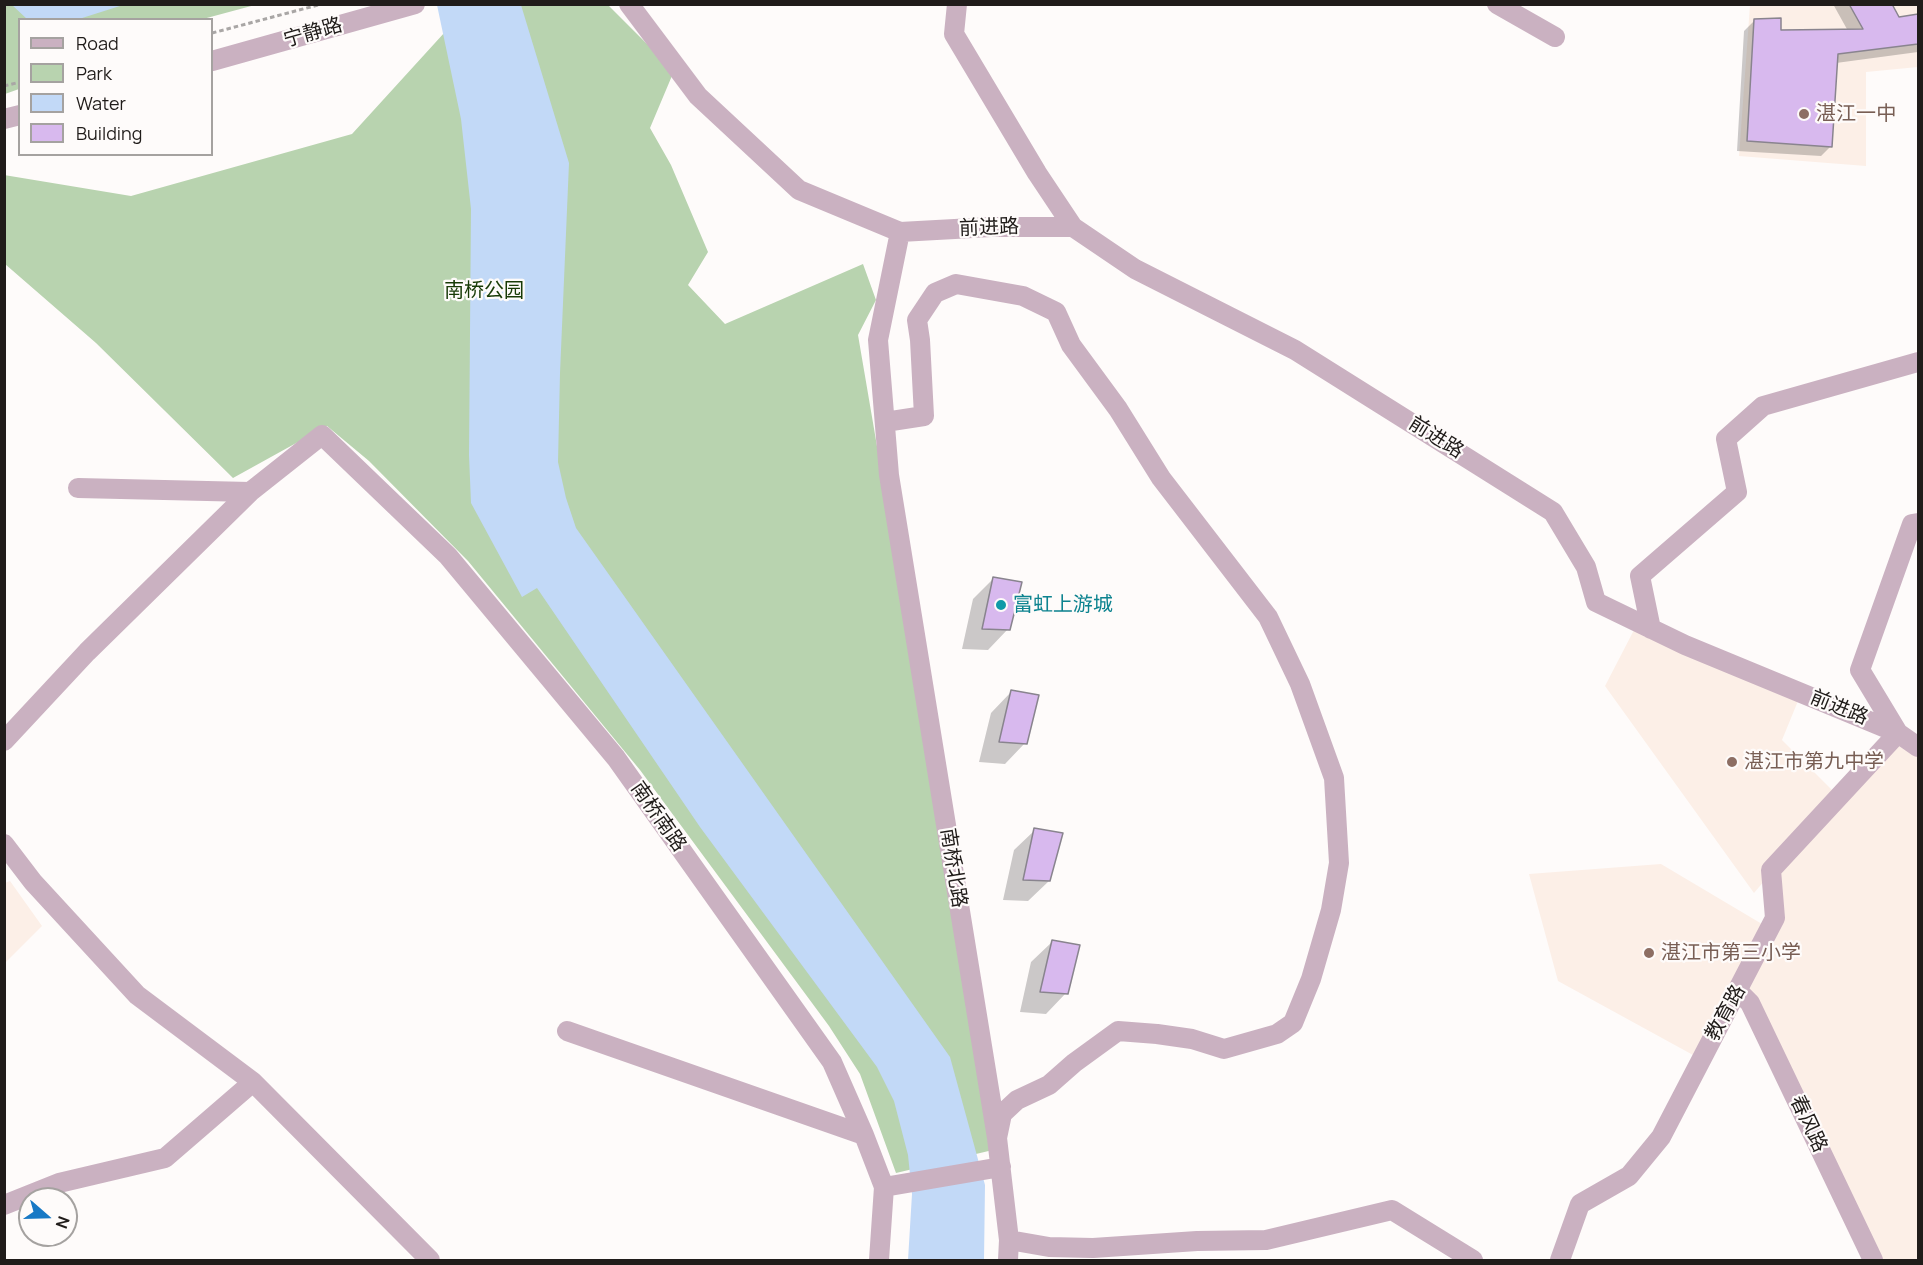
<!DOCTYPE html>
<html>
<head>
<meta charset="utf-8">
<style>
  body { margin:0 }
  #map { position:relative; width:1923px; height:1265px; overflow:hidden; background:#fefbfa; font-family:Manrope,sans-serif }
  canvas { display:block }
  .frame { position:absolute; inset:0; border:6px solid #201c1a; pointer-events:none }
  .legend { position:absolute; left:18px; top:18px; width:195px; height:138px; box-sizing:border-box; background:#fefbfa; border:2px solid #a5a2a0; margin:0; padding:8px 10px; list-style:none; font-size:18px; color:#201c1a }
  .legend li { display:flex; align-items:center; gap:12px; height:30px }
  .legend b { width:30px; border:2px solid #a5a2a0 }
  .north { position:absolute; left:18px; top:1187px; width:60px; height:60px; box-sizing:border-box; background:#fefbfa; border:2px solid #a5a2a0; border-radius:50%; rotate:110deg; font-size:16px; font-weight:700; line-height:24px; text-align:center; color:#201c1a }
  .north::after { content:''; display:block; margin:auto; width:21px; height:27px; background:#1879c5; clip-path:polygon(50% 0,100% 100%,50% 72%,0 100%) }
</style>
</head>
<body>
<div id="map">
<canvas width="1923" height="1265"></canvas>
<div class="frame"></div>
<ul class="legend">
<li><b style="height:8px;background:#cab1c1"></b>Road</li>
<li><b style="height:16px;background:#b8d3af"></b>Park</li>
<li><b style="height:16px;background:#c2d9f7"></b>Water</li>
<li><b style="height:16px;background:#d8b9ee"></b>Building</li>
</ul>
<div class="north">N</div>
</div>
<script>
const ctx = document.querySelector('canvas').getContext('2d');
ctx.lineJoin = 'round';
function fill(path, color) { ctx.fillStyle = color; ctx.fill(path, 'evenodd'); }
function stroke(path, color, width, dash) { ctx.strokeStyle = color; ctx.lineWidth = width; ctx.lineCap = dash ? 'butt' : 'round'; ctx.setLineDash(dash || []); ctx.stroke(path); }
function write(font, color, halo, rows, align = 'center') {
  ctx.font = font + ' Manrope,"Noto Sans SC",sans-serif'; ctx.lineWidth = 4.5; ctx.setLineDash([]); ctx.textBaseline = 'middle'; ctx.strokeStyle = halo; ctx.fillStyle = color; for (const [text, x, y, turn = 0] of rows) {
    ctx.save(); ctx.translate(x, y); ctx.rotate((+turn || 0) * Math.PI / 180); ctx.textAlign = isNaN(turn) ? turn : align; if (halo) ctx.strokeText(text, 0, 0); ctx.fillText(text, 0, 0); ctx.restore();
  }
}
fill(new Path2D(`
  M1750,5H1918V67L1866,72V166L1739,156Z
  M1634,630L1798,701L1782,740L1839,797L1898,733L1918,747V1260H1873L1738,991L1775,918L1770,874L1754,893L1605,686Z
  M1661,864L1762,924L1693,1055L1558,981L1529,874Z
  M10,881L42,926L5,963V883Z`), '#fcefe7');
fill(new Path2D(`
  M511,4L608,5L674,71L650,128L671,165L708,252L688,285L725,324L863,264L876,300L858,335L997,1149L896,1173L860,1074L829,1026L640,770L468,561L369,461L327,426L233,478L96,343L5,264L4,175L131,196L352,134L455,21Z
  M5,5H255L203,19L20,20L19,89L5,94Z`), '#b8d3af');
fill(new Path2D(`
  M12,5H123L79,19H27Z
  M437,5H521L569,163L560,373L558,462L566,498L576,528L950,1057L985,1185L984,1260H908L912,1194L908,1155L894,1101L877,1067L700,827L537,588L522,597L471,503L469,455L471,209L461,119Z`), '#c2d9f7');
fill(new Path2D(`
  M1833,4H1890L1898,19L1918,16V52L1836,63L1831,146L1821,156L1737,151L1744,31L1754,21L1779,32L1848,31Z
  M994,578L1008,629L988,650L962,649L973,599Z
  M1011,692L1025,743L1005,764L979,762L991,713Z
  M1035,830L1049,881L1028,901L1003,900L1014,850Z
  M1052,942L1066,993L1046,1014L1020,1012L1031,962Z`), '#0003');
const building = new Path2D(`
  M1849,4H1892L1899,17L1918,14V44L1838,54L1832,147L1747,141L1754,19L1781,18V30L1863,29Z
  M993,577L1022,582L1010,630L982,629Z
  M1011,690L1039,695L1027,744L999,742Z
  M1034,828L1063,833L1050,881L1023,880Z
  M1052,940L1080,945L1068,994L1040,992Z`);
fill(building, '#d8b9ee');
stroke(building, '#89848e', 1.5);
stroke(new Path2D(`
  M212,33L322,4
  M4,86L20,82`), '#a9a6a5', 3, [4.5, 3]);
stroke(new Path2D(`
  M629,4L698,96L799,190L900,232L878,340L889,475L997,1138L1009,1240L1008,1260
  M957,4L954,34L1037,173L1073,227
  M1497,4L1555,37
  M212,61L415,4
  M4,119L20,115
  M900,232L991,227H1073L1135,269L1295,350L1553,512L1586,567L1596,602L1685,645L1898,733L1918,747
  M885,422L924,416L920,340L917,320L935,293L956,284L1023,296L1056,312L1071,345L1118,409L1161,478L1268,617L1300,684L1334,778L1339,863L1331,910L1311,979L1293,1023L1277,1034L1224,1049L1192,1039L1157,1034L1118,1031L1074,1063L1049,1085L1017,1100L1002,1114L997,1138
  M78,488L250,492L322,435L448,556L616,758L832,1062L864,1135L884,1187L879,1260
  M1651,629L1640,576L1737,492L1726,439L1763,406L1918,362
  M4,741L87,652L250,492
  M4,844L33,882L137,995L253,1082L430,1260
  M1738,991L1750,1003L1873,1260
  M567,1031L864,1135
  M884,1187L1001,1167
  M4,1205L59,1183L165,1158L253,1082
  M1009,1240L1049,1247L1093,1248L1197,1241L1266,1240L1392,1210L1473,1260
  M1560,1260L1580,1204L1629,1176L1661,1137L1775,918L1771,870L1898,733L1860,670L1912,524L1918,523`), '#cab1c1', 20);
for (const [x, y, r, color] of [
  [1804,114,6,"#8d6e63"],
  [1001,605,6,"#0f9aa8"],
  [1732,762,6,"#8d6e63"],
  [1649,953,6,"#8d6e63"]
]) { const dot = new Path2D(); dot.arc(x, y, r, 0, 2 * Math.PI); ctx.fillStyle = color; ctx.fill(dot); stroke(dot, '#fefbfa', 2); }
write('20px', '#201c1a', '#fefbfa', [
  ["宁静路",313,33,-16],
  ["前进路",989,228,-2],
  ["前进路",1436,438,32],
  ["前进路",1839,708,22],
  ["南桥南路",658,817,55],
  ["南桥北路",953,868,81],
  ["教育路",1726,1013,-61],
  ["春风路",1808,1124,65]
]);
write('20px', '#785e54', '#fefbfa', [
  ["湛江一中",1816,114],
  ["湛江市第九中学",1744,762],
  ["湛江市第三小学",1661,953]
], 'left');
write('20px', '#183b07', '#fefbfa', [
  ["南桥公园",484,291]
]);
write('20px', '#0d838f', '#fefbfa', [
  ["富虹上游城",1013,605]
], 'left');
</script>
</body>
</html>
